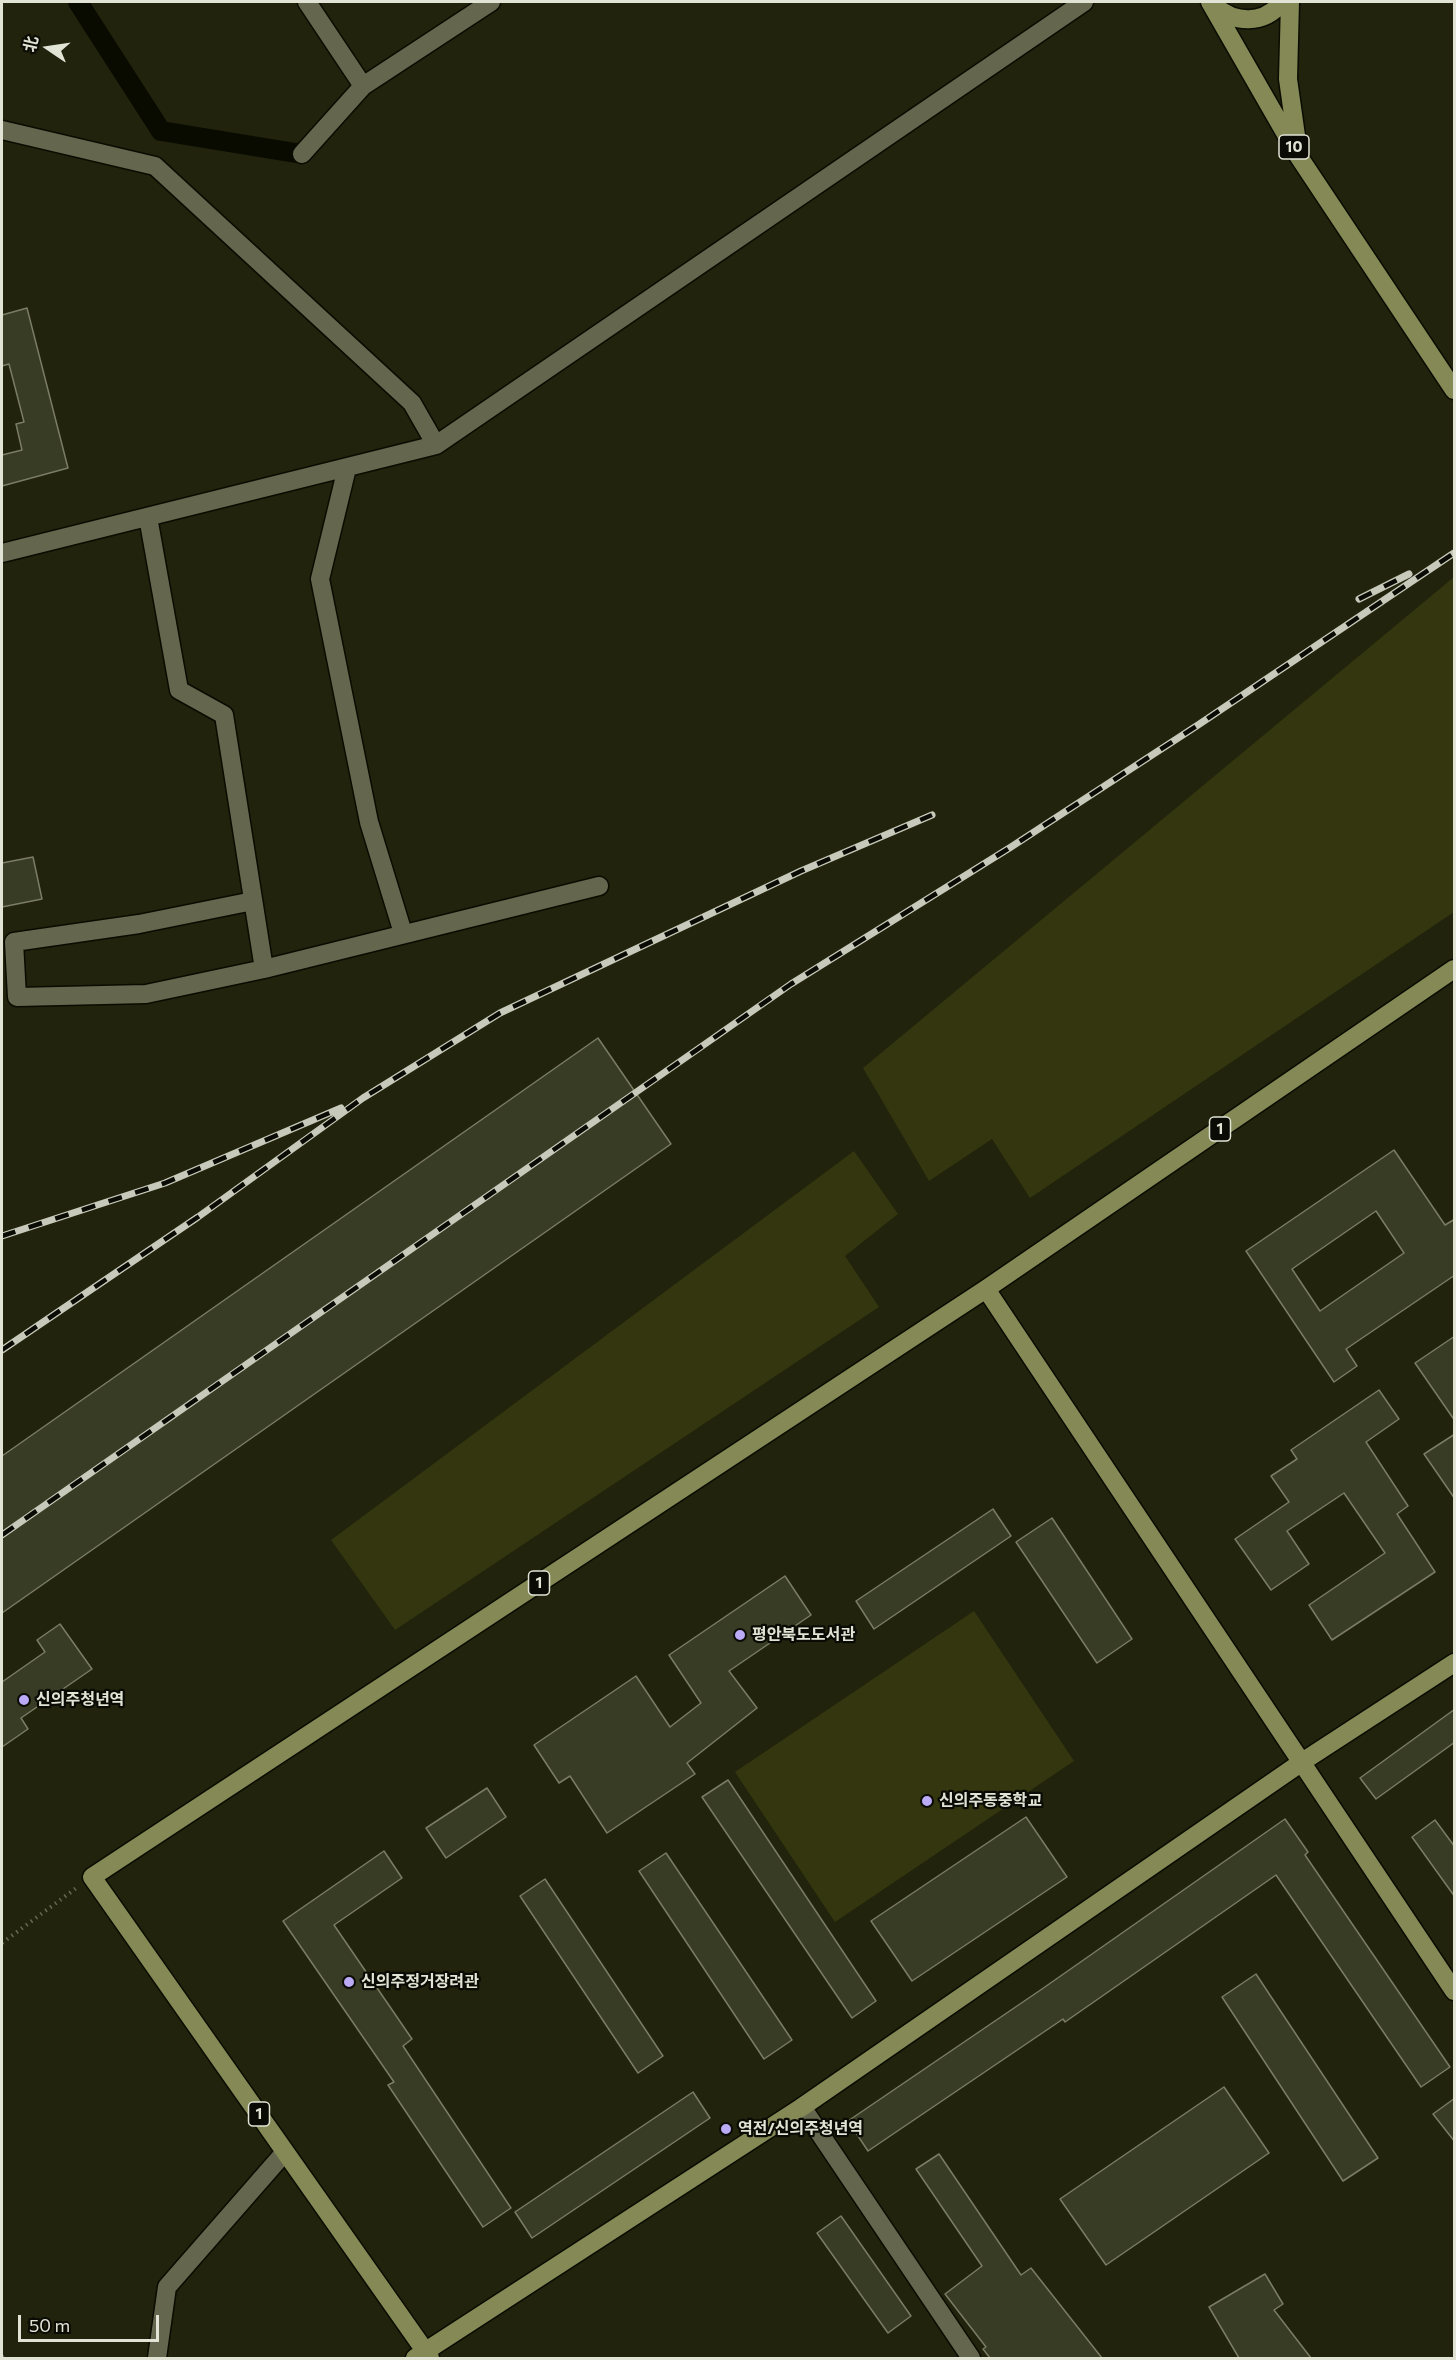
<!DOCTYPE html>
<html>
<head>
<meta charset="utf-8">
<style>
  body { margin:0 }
  #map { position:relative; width:1456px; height:2360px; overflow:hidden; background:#21230c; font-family:Commissioner,"Noto Sans SC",sans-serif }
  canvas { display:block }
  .frame { position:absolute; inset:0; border:3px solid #e1e4d5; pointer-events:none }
  .north { position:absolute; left:18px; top:18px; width:60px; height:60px; -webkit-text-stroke:4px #0a0b04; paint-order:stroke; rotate:283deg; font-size:16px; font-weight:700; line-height:24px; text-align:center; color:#e1e4d5 }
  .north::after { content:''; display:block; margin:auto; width:21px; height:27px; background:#e1e4d5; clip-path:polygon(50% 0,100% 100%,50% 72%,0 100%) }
  .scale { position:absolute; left:18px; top:2315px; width:141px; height:27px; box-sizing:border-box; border:3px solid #e1e4d5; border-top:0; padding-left:8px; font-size:18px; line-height:21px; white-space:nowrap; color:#e1e4d5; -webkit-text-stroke:4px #0a0b04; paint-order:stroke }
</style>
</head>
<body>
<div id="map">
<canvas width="1456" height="2360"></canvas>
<div class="frame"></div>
<div class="north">北</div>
<div class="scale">50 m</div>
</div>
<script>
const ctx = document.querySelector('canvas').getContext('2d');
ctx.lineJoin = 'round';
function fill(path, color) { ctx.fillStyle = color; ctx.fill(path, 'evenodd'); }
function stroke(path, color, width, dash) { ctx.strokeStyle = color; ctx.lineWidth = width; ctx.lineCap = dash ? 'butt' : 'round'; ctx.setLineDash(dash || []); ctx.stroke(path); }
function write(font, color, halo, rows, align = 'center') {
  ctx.font = font + ' Commissioner,"Noto Sans KR",sans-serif'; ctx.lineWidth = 4.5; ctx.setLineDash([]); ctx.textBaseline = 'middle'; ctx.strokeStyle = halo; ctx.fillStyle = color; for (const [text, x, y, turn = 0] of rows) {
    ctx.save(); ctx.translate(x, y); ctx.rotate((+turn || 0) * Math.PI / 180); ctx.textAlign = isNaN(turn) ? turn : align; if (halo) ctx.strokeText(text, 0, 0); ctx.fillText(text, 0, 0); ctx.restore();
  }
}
fill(new Path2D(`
  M1454,577V912L1030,1198L992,1139L929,1181L863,1068Z
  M854,1151L898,1214L845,1256L879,1307L395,1630L331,1540Z
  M974,1611L1074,1761L835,1922L735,1772Z`), '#33360e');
stroke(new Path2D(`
  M78,2L161,131L302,154`), '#0a0b00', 20);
const building = new Path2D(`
  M27,308L68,468L2,486V455L22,450L16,424L24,422L9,364L2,366V315Z
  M33,857L42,899L2,907V863Z
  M598,1038L671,1144L2,1613V1456Z
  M1394,1150L1445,1225L1455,1219V1275L1346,1349L1357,1366L1334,1382L1246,1251ZM1376,1211L1404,1253L1320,1311L1292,1269Z
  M1455,1336V1421L1415,1363Z
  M1379,1390L1399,1419L1366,1442L1408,1506L1397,1514L1435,1572L1332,1640L1309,1605L1385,1553L1344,1493L1287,1531L1309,1564L1271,1590L1235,1539L1289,1502L1271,1476L1297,1459L1291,1450Z
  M1455,1434V1499L1424,1454Z
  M993,1509L1011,1536L874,1629L856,1601Z
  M1052,1518L1132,1639L1097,1663L1016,1542Z
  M785,1576L811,1615L729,1671L757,1708L687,1763L695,1774L607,1833L570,1776L559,1783L534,1745L636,1676L670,1727L701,1703L669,1655Z
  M60,1624L92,1669L21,1718L28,1729L2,1747V1682L45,1652L37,1640Z
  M1455,1709V1742L1376,1799L1360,1778Z
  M728,1780L876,2001L852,2018L702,1797Z
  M487,1788L506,1817L446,1858L426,1828Z
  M1026,1817L1067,1877L912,1981L871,1921Z
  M1285,1819L1308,1852L1305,1855L1450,2067L1421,2087L1276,1875L1065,2022L1063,2019L868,2151L848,2121L1042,1989Z
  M1435,1820L1455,1847V1897L1412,1837Z
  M384,1851L402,1878L334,1925L412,2039L403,2046L511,2208L483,2227L388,2085L394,2082L283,1921Z
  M666,1853L792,2040L764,2059L639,1871Z
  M545,1879L663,2056L638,2073L520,1896Z
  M1256,1974L1378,2158L1343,2181L1222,1997Z
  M1224,2087L1269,2153L1106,2265L1060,2199Z
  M693,2092L710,2118L532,2238L515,2212Z
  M1455,2098V2142L1433,2114Z
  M939,2154L1021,2275L1031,2268L1102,2358H990L983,2349L986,2347L945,2294L982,2266L916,2169Z
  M841,2216L911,2316L888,2333L817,2233Z
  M1265,2274L1283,2304L1274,2310L1311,2358H1239L1209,2307Z`);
fill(building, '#393c24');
stroke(building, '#7a7d63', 1.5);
const minor = new Path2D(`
  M307,2L363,86
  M2,130L155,166L412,403L436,445
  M302,154L363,86L491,2
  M347,468L320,579L369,822L403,933
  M148,517L179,690L224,715L264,969
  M2,553L436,445L1084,2
  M253,901L139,924L14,942L17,997L146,994L264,969L599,886
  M802,2107L971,2358
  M157,2358L167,2287L285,2152`);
const major = new Path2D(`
  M1210,2L1299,157L1288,79L1290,2
  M1214,5C1234,24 1264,25 1282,2
  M1299,157L1454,390
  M986,1289L1454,1991
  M415,2358L802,2107L1302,1762L1454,1663
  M430,2358L92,1877L986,1289L1454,969`);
stroke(minor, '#0b0c00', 21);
stroke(major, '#0b0c00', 21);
stroke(new Path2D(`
  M2,1943L79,1886
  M2,2356L3,2358`), '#656854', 4, [1.5, 4.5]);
stroke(minor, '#64674e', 18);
stroke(major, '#848956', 18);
const rail = new Path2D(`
  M1359,599L1409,574
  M2,1236L165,1183L341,1108
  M2,1350L198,1217L363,1098L500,1013L801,871L932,815
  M2,1535L791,984L1011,847L1198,725L1454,553`);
stroke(rail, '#c7caba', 7);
stroke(rail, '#0a0b04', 4.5, [14]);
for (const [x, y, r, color] of [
  [740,1635,6,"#bbaaf6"],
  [24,1700,6,"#bbaaf6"],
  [927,1801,6,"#bbaaf6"],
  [349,1982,6,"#bbaaf6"],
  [726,2129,6,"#bbaaf6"]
]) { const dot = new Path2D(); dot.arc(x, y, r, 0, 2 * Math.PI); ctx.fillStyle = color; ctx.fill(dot); stroke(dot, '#0a0b04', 2); }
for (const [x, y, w] of [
  [1294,147,30],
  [1220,1129,21],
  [539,1583,21],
  [259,2114,21]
]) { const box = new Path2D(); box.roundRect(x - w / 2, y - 12, w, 24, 4.5); ctx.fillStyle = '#0a0b04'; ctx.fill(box); stroke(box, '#e1e4d5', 1.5); }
write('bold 15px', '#e1e4d5', null, [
  ["10",1294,147],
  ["1",1220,1129],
  ["1",539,1583],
  ["1",259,2114]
]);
write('bold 16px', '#e1e4d5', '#0a0b04', [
  ["평안북도도서관",752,1635],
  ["신의주청년역",36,1700],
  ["신의주동중학교",939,1801],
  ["신의주정거장려관",361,1982],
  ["역전/신의주청년역",738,2129]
], 'left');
</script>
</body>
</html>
